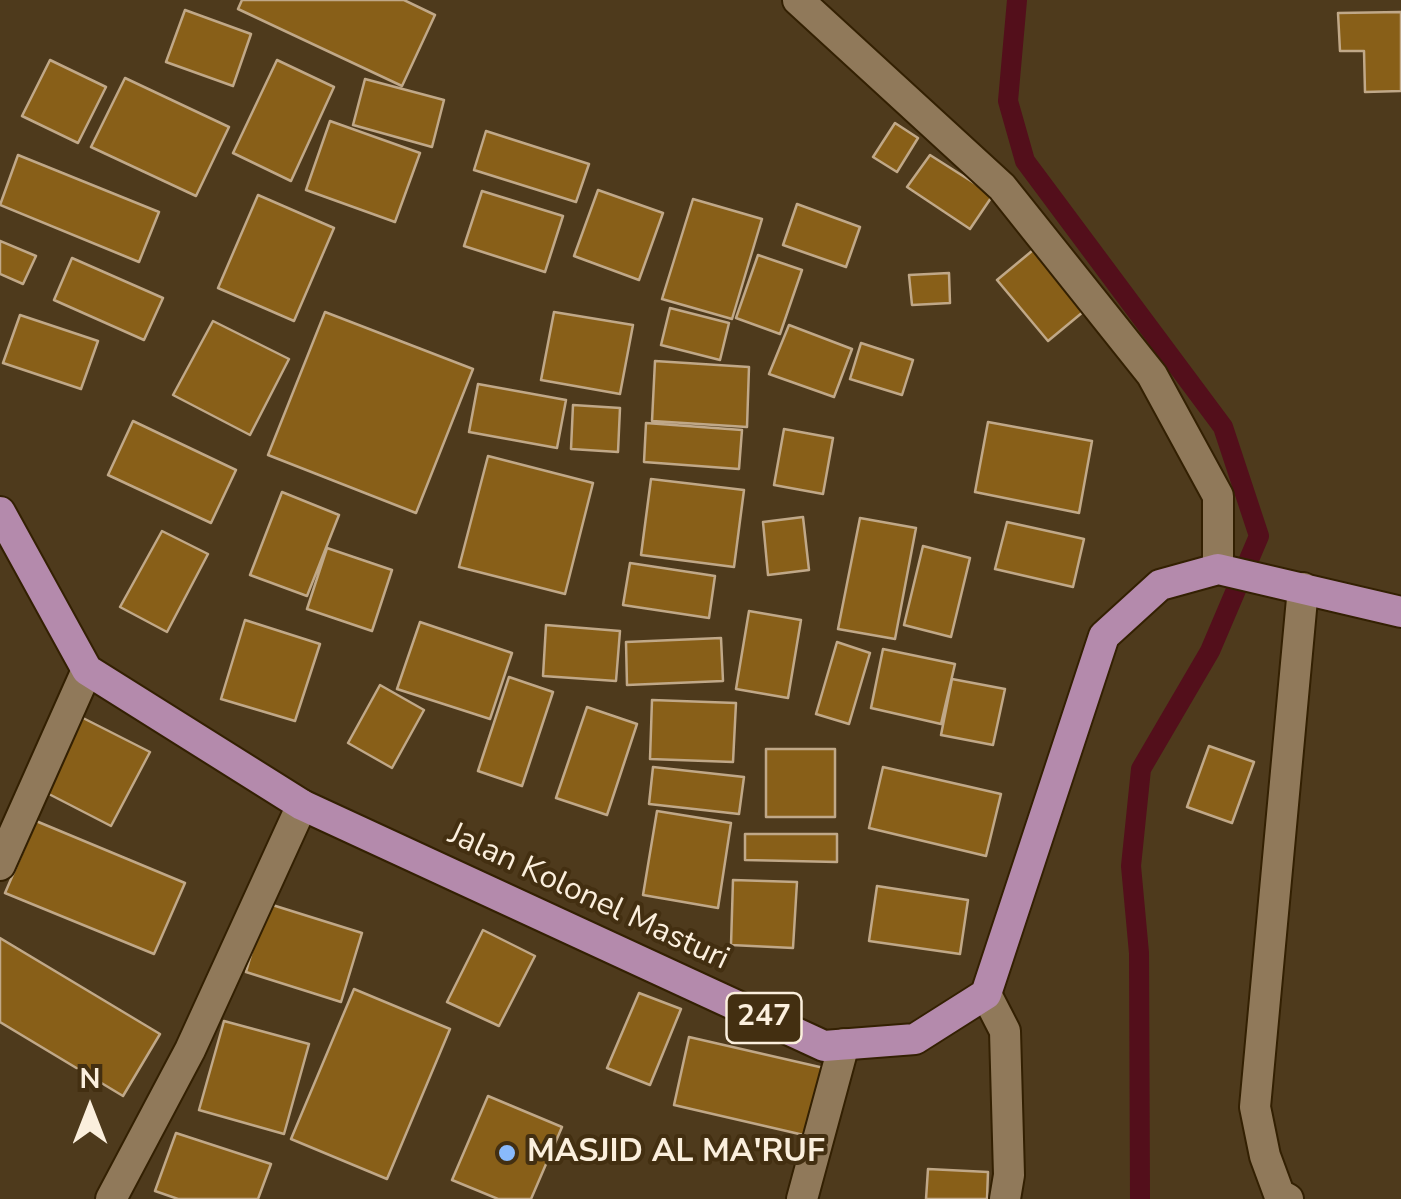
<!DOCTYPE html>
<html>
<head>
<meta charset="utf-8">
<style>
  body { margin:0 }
  #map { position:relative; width:1401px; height:1199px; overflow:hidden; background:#4e3a1c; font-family:"Nunito Sans",sans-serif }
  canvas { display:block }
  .north { position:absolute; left:40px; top:1059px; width:100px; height:100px; -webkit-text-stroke:8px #432f11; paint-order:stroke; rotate:0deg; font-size:28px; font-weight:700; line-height:40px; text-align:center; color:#fbefdd }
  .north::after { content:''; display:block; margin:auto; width:35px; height:45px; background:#fbefdd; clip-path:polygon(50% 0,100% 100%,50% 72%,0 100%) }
</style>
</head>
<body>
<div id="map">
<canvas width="1401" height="1199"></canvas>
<div class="north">N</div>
</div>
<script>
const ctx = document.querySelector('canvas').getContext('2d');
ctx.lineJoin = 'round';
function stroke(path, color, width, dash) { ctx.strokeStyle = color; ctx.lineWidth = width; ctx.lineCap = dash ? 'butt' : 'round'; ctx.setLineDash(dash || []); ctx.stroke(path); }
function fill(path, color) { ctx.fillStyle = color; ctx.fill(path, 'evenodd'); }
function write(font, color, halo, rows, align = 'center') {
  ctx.font = font + ' "Nunito Sans",sans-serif'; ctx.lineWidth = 8; ctx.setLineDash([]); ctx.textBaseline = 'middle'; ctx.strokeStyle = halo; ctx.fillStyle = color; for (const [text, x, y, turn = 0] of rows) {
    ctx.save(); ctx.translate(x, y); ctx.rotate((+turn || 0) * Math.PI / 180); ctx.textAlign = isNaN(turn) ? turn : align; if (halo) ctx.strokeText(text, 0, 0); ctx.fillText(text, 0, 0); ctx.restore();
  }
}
stroke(new Path2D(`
  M1017,0L1008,101L1025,161L1223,427L1259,536L1210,651L1141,769L1131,866L1139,953L1140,1199`), '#530f1b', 20);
const building = new Path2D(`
  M242,0H404L435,15L402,86L238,9Z
  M185,10L251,34L233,86L166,62Z
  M1401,12V91L1365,92L1364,51H1340L1338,13Z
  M50,60L106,87L78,143L22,116Z
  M277,60L334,87L291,181L233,153Z
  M125,78L229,127L196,196L91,147Z
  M365,79L444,100L432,147L353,125Z
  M330,121L420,153L395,222L306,190Z
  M895,123L918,138L897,172L873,157Z
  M486,131L589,164L576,202L474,170Z
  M18,155L159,212L139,262L0,205Z
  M930,155L993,195L970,229L907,187Z
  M598,190L663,213L639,280L574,256Z
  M482,191L563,216L545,272L464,246Z
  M258,195L334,228L294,321L218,288Z
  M693,199L762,219L732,319L662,299Z
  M797,204L860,227L846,267L783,245Z
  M0,241L36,256L23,284L0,274Z
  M1038,246L1089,307L1048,341L997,280Z
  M758,255L802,270L780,334L736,318Z
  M72,258L163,298L144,340L54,300Z
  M949,273L950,303L912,305L909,275Z
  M670,308L729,323L720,360L661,345Z
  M325,312L473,369L416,513L268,455Z
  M554,312L633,325L620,394L541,380Z
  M20,315L98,341L81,389L3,363Z
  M213,321L289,359L250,435L173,395Z
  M789,325L852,349L834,397L769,374Z
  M861,343L913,360L902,395L850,379Z
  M655,361L749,367L747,427L652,421Z
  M478,384L566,400L557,448L469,432Z
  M573,405L620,408L618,452L571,449Z
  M133,421L236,470L211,523L108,475Z
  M988,422L1092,441L1079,513L975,492Z
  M646,423L742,430L739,469L644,462Z
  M784,429L833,438L823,494L774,485Z
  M488,456L593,483L565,594L459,567Z
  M651,479L744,490L734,567L641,555Z
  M282,492L339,515L307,596L250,575Z
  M803,517L809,570L768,575L763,522Z
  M860,518L916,528L895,639L838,629Z
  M1007,522L1084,539L1073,587L995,569Z
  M162,531L208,554L167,632L120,607Z
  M923,546L970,558L951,637L904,625Z
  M327,548L392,570L372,631L307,609Z
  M630,563L715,576L709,618L623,605Z
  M749,611L801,620L788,698L736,689Z
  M245,620L320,644L295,721L221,699Z
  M420,622L512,653L490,719L397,689Z
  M546,625L620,631L616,681L543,676Z
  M721,638L723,681L627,685L626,642Z
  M837,642L870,653L849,724L816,714Z
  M883,649L955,664L941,724L871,708Z
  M509,677L553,692L522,786L478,771Z
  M952,679L1005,689L993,745L941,735Z
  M380,685L424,710L392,768L348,743Z
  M652,700L736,703L733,762L650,759Z
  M587,707L637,724L607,815L556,798Z
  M81,717L150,752L111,826L43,791Z
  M1209,746L1254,762L1232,823L1187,807Z
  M766,749H835V817H766Z
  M653,767L744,777L739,814L649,804Z
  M883,767L1001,794L986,856L869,828Z
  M657,811L731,823L718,908L643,895Z
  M36,821L185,883L154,954L5,893Z
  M745,834H837V862L745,860Z
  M733,880L797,882L793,948L731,945Z
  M877,886L968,900L960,954L869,941Z
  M266,903L362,933L341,1002L246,972Z
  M483,930L535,956L499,1026L447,1002Z
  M0,938L160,1034L123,1096L0,1022Z
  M354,989L450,1029L387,1179L291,1139Z
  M639,993L681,1009L650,1085L607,1068Z
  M224,1021L309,1044L284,1134L199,1110Z
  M689,1037L824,1068L808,1136L674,1105Z
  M488,1096L562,1127L531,1199H498L452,1180Z
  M176,1133L271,1164L258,1199H178L155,1191Z
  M928,1169L988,1172L987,1199H926Z`);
fill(building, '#885f18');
stroke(building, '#c0a888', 2.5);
const lane = new Path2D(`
  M802,1199L844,1044
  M1288,1199L1279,1194L1265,1156L1255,1107L1303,588`);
const street = new Path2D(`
  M798,0L1002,187L1152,375L1218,496V569
  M0,865L87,670
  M986,994L1005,1031L1009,1175L1005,1199
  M111,1199L190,1050L302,805`);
const primary = new Path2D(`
  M0,512L87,670L302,805L824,1046L915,1039L986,994L1104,636L1160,585L1218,569L1401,612`);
stroke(lane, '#332002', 34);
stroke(street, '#332002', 34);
stroke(primary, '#332002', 34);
stroke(lane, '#90795a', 30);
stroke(street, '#90795a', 30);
stroke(primary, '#b48aac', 30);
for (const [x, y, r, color] of [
  [507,1153,10,"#89bafc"]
]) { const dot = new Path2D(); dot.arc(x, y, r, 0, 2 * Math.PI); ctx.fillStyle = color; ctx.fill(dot); stroke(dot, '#432f11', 4); }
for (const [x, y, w] of [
  [764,1018,75]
]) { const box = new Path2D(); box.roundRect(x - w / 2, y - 25, w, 50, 8); ctx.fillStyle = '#432f11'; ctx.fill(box); stroke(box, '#fbefdd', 2.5); }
write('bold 30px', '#fbefdd', null, [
  ["247",764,1018]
]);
write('32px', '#fbefdd', '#432f11', [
  ["Jalan Kolonel Masturi",588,898,25]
]);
write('bold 32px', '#fbefdd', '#432f11', [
  ["MASJID AL MA'RUF",527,1153]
], 'left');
</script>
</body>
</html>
